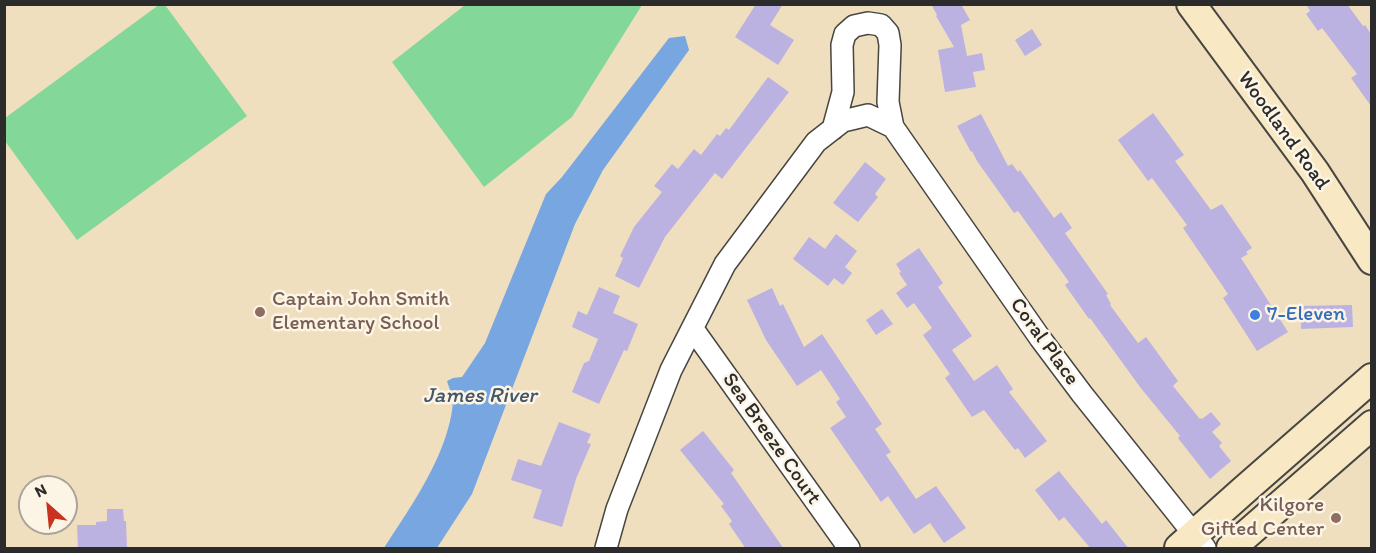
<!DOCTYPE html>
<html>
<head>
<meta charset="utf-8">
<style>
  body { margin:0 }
  #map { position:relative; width:1376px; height:553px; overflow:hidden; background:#efdfbe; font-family:Itim,sans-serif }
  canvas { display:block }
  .frame { position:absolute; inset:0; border:6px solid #2b2b2b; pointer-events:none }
  .north { position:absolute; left:18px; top:475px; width:60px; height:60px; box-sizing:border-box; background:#fcf5e5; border:2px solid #a8a49b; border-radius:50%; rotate:333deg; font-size:16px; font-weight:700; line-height:24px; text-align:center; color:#2b2b2b }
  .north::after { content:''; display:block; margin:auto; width:21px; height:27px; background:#c8321e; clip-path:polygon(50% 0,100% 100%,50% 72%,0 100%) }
</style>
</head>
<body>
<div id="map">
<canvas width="1376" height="553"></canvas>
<div class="frame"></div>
<div class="north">N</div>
</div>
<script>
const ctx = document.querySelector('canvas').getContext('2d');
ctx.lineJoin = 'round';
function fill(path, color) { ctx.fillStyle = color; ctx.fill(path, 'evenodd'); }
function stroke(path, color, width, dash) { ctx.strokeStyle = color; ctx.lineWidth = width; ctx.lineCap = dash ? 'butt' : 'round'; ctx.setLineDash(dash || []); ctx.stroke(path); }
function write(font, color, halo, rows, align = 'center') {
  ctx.font = font + ' Itim,sans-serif'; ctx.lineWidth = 5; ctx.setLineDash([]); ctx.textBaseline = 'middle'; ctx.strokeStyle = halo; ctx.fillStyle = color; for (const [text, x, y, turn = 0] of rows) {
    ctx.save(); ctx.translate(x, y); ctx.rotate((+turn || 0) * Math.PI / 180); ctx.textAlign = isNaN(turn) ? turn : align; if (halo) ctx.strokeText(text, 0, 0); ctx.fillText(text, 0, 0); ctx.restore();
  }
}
fill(new Path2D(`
  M160,4L165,5L247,116L77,240L5,141V118Z
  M465,5H642L572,117L484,187L392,62Z`), '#83d799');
fill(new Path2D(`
  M685,36L689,50L603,170L575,224L472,494L437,548H384C411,506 448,455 453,403C453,396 449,388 447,381L453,378L462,377L485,343L546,194L562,177L669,38Z`), '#77a6e0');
fill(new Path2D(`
  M756,4H783L770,25L794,40L778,65L735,37Z
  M931,4H961L970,20L961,25L967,56L982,53L985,70L973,72L976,87L945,92L938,50L954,47L936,16L937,15Z
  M1306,4H1347L1363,26L1365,25L1371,34V106L1351,78L1357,74L1322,28L1318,31L1306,14L1310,11Z
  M1032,29L1042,45L1025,56L1015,40Z
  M768,77L789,92L722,179L715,173L665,237L639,288L615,276L623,258L620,256L634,227L662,192L654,186L672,164L678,169L694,149L701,155L717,134L720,136L726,128L729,130Z
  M1153,113L1184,155L1175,161L1211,210L1222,204L1252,248L1246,252L1248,254L1241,258L1288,332L1257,351L1223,298L1228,294L1183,228L1187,225L1152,178L1148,181L1118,140Z
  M981,114L1008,166L1012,164L1018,172L1020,170L1054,218L1061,212L1072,228L1065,233L1108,294L1106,295L1111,304L1110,305L1138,343L1146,337L1178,381L1173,386L1200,419L1201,418L1202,419L1211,412L1221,424L1212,432L1222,443L1219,446L1231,461L1210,479L1178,438L1180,436L1140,387L1090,318L1089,319L1065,285L1069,282L1018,211L1014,213L977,161L972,151L971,152L957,126Z
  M865,162L886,179L875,194L878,197L858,222L833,203Z
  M836,234L857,251L845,267L852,273L843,285L834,278L828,286L793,259L809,237L825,249Z
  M919,248L943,283L938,287L972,336L952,350L974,381L997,365L1013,389L1009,392L1047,441L1025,458L1018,448L1015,450L984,410L972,417L945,378L950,374L923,335L932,328L914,303L907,308L896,293L907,285L899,273L901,272L896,264Z
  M599,287L620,296L613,313L638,324L627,351L624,350L599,404L572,392L584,363L589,361L598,339L572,327L578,311L587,315Z
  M772,288L780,306L783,304L804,347L822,334L882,424L875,429L891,452L886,455L916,499L936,486L966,528L944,543L930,523L914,534L888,496L881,502L830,428L846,417L836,402L840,399L821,370L797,386L766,340L747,300Z
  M1352,305L1353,327L1301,329L1300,306Z
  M882,309L893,324L876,335L866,320Z
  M559,422L591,434L587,443L591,444L576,479L562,527L533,518L542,490L511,480L518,459L541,466Z
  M703,431L734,470L731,473L784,549H746L729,524L732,521L721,506L724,504L680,450Z
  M1059,471L1102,524L1106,520L1129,549H1091L1064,517L1059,521L1035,490Z
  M107,509H123L124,521H126L127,549H78L77,525H96V522L107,521Z`), '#bcb2e1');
const street = new Path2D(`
  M833,129L843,92L842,45L845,34L854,26L868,23L881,25L888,33L890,45L888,102L893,127
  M693,329L849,548
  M606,548L617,509L671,370L725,264L816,142L843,121L868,115L893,127L1040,338L1082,394L1205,548`);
const secondary = new Path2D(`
  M1191,4L1315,172L1372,260
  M1179,548L1243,491L1372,378
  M1231,548L1372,425`);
stroke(street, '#484641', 24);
stroke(secondary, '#484641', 32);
stroke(street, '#fff', 21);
stroke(secondary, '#f8e8c3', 28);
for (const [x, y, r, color] of [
  [260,312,6,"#8d6e63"],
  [1255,315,6,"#3f7fe0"],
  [1336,518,6,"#8d6e63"]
]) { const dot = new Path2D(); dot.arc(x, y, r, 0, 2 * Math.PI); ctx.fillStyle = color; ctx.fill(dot); stroke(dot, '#fcf5e5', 2); }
write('21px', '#2b2b2b', '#fcf5e5', [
  ["Woodland Road",1283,131,54],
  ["Coral Place",1044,342,54],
  ["Sea Breeze Court",771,439,55]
]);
write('21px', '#785e54', '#fcf5e5', [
  ["Captain John Smith",272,300],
  ["Elementary School",272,324],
  ["Kilgore",1324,506,"right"],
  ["Gifted Center",1324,530,"right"]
], 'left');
write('21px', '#366cbe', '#fcf5e5', [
  ["7-Eleven",1267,315]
], 'left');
write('italic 22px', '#46566a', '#fcf5e5', [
  ["James River",480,396]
]);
</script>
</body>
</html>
